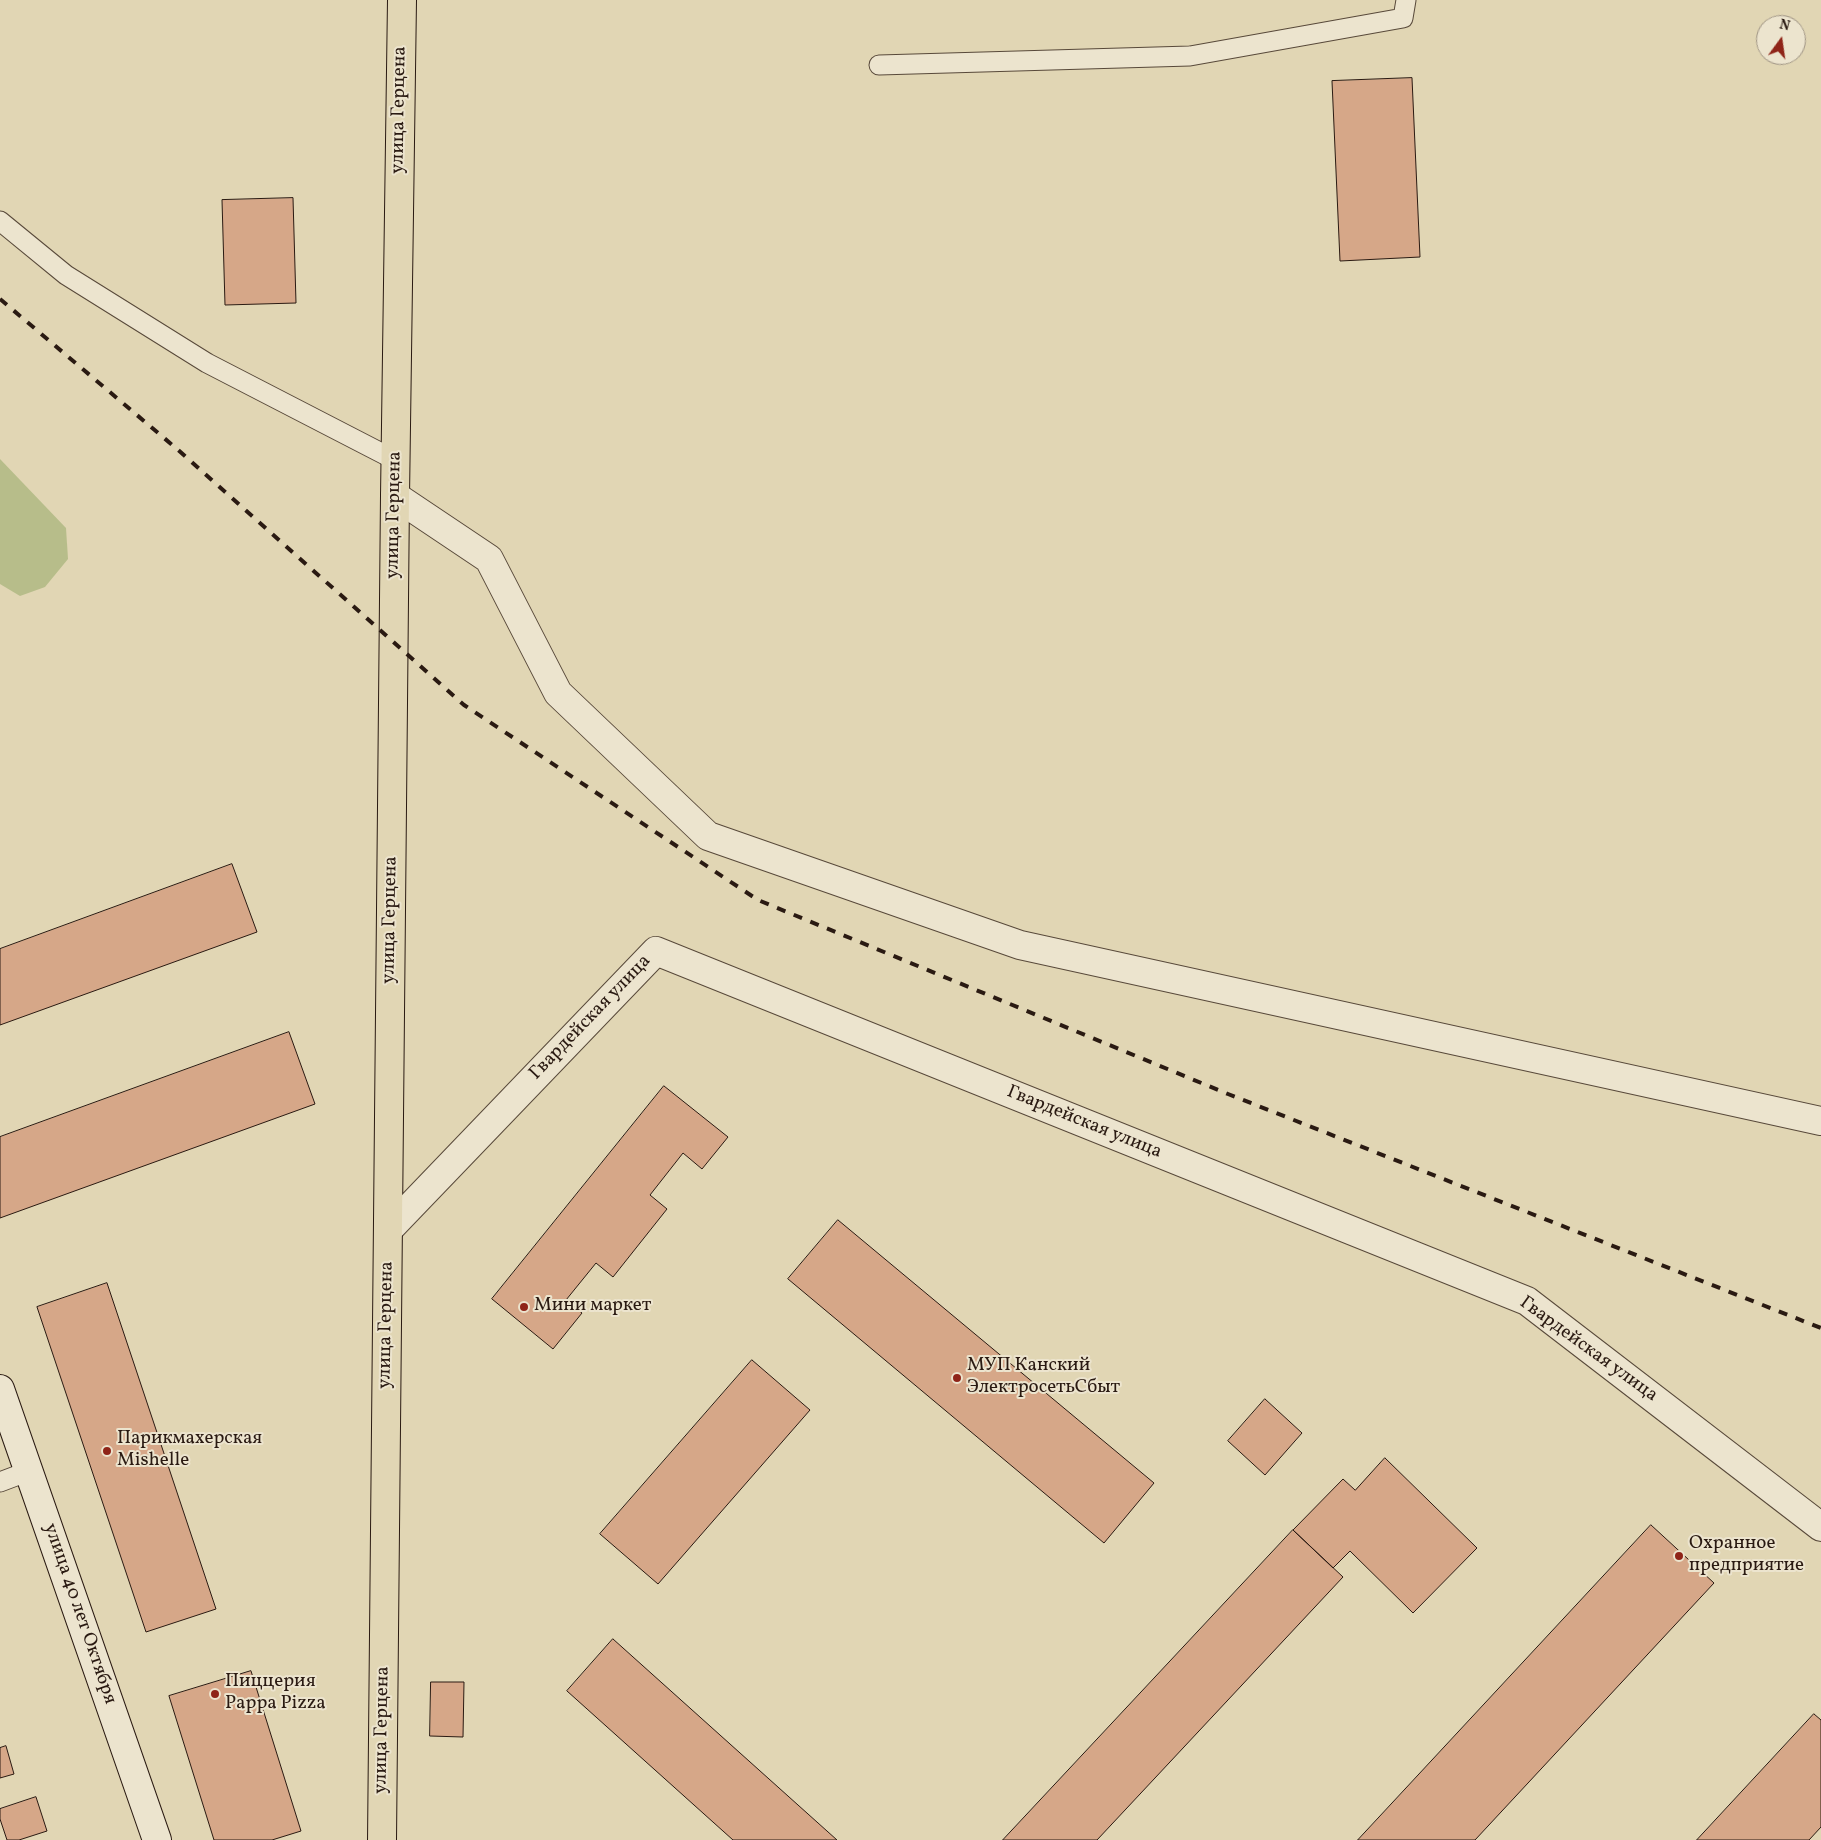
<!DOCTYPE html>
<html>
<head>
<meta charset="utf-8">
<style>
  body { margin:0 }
  #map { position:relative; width:1821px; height:1840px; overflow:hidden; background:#e1d6b4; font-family:Vollkorn,serif }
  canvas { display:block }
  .north { position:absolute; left:1756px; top:15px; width:50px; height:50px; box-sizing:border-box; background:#ece4ce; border:1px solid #9e9383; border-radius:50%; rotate:14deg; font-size:14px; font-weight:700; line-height:20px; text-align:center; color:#2a1a12 }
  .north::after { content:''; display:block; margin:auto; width:18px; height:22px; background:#8f2418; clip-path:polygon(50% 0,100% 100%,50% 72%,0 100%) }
</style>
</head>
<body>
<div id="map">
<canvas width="1821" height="1840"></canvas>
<div class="north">N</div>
</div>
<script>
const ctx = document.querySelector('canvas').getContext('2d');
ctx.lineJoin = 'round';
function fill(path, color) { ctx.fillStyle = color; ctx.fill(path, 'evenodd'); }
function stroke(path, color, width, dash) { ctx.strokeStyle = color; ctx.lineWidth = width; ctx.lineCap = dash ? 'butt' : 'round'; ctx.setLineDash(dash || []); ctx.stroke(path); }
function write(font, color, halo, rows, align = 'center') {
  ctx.font = font + ' Vollkorn,serif'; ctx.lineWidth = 4; ctx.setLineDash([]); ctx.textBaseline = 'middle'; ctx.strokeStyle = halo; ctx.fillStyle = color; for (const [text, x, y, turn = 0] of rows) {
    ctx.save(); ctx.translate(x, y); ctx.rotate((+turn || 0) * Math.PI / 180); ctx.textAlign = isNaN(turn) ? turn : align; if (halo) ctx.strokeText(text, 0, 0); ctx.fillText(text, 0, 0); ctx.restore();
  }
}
fill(new Path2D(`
  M0,459L66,528L68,559L45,587L20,596L0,584Z`), '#b7bd8a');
const building = new Path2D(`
  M1412,78L1420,257L1340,261L1332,81Z
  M293,198L296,303L225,305L222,200Z
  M232,864L257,932L0,1025V949Z
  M289,1032L315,1104L0,1218V1137Z
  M664,1086L728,1137L702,1169L683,1153L650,1195L667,1209L613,1277L596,1263L566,1300L582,1313L553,1349L492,1299Z
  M838,1220L1154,1483L1104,1543L788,1279Z
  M107,1283L216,1609L146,1632L37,1307Z
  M752,1360L810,1410L658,1584L600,1534Z
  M1265,1399L1302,1433L1265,1475L1228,1441Z
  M1385,1458L1477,1548L1413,1613L1350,1551L1333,1568L1293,1530L1343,1479L1355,1490Z
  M1651,1525L1714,1583L1475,1840H1358Z
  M1293,1530L1343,1577L1097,1840H1003Z
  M613,1639L837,1840H733L567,1691Z
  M251,1671L301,1831L272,1840H214L169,1696Z
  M431,1682H464L463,1737L430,1736Z
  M1814,1714L1821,1720V1827L1809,1840H1697Z
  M6,1746L14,1774L0,1778V1748Z
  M36,1797L47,1831L19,1840H7L0,1819V1809Z`);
fill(building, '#d6a788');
stroke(building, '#2a1a12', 1);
const service = new Path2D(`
  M879,65L1190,56L1403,18L1406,0
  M0,221L66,275L207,363L395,460
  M0,1482L29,1471`);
const minor = new Path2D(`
  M395,496L489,559L558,693L708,836L1020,945L1821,1121
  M388,1230L656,951L1527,1301L1821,1527`);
const secondary = new Path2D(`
  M0,1389L157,1840`);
const primary = new Path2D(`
  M382,1840L395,496L402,0`);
stroke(service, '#58493a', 21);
stroke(minor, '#58493a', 30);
stroke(secondary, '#2a1a12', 30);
stroke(primary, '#2a1a12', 30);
stroke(service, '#ece4ce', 19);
stroke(minor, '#ece4ce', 28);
stroke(secondary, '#ece4ce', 28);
stroke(primary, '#e1d6b4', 28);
stroke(new Path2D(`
  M0,299L177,449L464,705L758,900L1228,1094L1821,1328`), '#2a1a12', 4, [9, 9]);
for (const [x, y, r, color] of [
  [524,1307,5,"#8f2418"],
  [957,1378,5,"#8f2418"],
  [107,1451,5,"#8f2418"],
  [1679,1556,5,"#8f2418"],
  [215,1694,5,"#8f2418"]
]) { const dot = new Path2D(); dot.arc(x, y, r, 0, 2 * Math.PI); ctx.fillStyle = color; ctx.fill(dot); stroke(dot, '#ece4ce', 2); }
write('19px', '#2a1a12', '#ece4ce', [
  ["улица Герцена",400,110,-89],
  ["улица Герцена",395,515,-89],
  ["улица Герцена",391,920,-89],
  ["Гвардейская улица",591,1018,-46],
  ["Гвардейская улица",1084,1123,22],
  ["улица Герцена",387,1325,-89],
  ["Гвардейская улица",1588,1350,36],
  ["улица 40 лет Октября",79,1614,71],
  ["улица Герцена",383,1730,-89]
]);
write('19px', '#2a1a12', '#ece4ce', [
  ["Мини маркет",534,1307],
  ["МУП Канский",967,1367],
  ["ЭлектросетьСбыт",967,1389],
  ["Парикмахерская",117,1440],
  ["Mishelle",117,1462],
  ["Охранное",1689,1545],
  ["предприятие",1689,1567],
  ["Пиццерия",225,1683],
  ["Pappa Pizza",225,1705]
], 'left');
</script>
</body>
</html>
